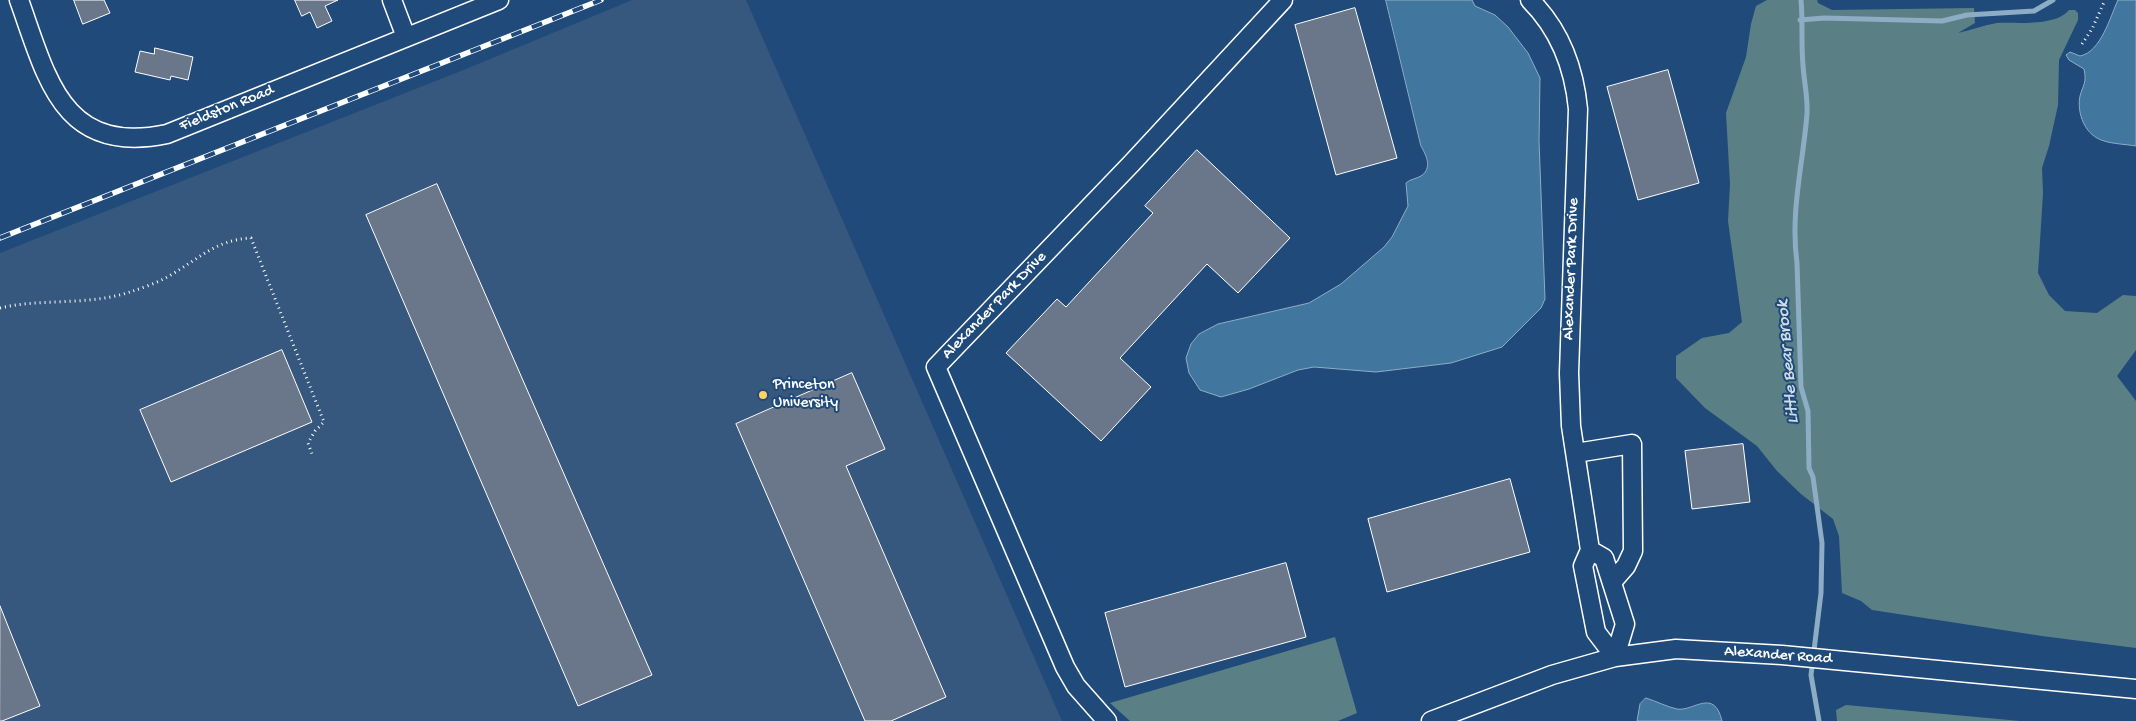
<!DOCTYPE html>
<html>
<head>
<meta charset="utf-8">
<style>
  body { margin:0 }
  canvas { display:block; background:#1f4a7a }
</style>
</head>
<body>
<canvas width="2136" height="721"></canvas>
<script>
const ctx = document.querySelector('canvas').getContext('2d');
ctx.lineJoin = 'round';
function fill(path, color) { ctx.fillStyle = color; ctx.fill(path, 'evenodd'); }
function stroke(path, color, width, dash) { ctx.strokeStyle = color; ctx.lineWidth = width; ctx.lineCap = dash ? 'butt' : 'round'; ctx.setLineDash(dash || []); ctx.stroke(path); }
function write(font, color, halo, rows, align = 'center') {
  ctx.font = font + ' "Gochi Hand",sans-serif'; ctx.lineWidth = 4; ctx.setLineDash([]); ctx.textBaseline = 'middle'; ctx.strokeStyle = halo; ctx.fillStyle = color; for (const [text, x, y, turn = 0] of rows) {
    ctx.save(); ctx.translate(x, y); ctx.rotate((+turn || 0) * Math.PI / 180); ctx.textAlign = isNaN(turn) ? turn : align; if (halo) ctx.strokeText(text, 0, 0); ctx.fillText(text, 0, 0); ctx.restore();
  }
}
fill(new Path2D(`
  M632,0H746L1062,721H0V253L466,69Z`), '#36577e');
fill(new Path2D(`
  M1767,0H1817L1818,3L1832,10L1974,8L1975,23L1958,33C1971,30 1984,25 1997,23C2016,22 2055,27 2069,10H2075L2078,13V20L2059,60L2058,105L2049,146L2042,168L2043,193L2038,273L2049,295L2065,311L2097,313L2123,295L2136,296V350L2117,376L2136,401V648L2042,636L1872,610L1861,601L1842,593L1839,536L1833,519L1801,494L1777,471L1757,446L1705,408L1676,378V356L1702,338L1729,333L1742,322L1728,221L1730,184L1726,113L1746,57L1751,24L1756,6Z
  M1335,637L1357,713L1338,721H1130L1110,703Z
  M1846,705L2020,721H1837L1836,710Z`), '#5a8086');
const water = new Path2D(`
  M1386,0H1472L1475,6L1495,15L1508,27L1528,53L1540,78L1539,141L1545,299L1541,308L1502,347L1451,363L1376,372L1314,367L1298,370L1249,389L1221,397L1200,390L1189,373L1186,358L1191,344L1199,334L1218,324L1309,303L1341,284L1384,247L1392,237L1408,206L1406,183C1410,179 1416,179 1421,176C1433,168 1426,155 1421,146Z
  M2118,0H2136V146C2125,144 2107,144 2097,138C2083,130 2077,111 2080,96C2083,85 2087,83 2084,69L2069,60L2066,55L2070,52L2080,56C2101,52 2110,17 2118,0Z
  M1646,698C1656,701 1667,707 1677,709C1693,712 1714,687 1722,721H1637L1640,704Z`);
fill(water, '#41769e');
stroke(water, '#8dadc5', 1);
stroke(new Path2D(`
  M1801,0C1803,21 1801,44 1803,65C1804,82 1808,97 1807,114C1803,164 1790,212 1797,263L1801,387L1808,411L1809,468L1813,477L1822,543L1821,593L1811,675L1819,721
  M1800,20L1824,18L1942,21L1967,15L2034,11L2053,0`), '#8dadc5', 5);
const building = new Path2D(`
  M74,0H104L110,13L83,24Z
  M295,0H338L325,6L332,21L317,28L310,12L302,16Z
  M1355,8L1397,158L1336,175L1295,25Z
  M155,48L193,57L188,80L171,76L170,80L135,72L140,51L154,54Z
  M1668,70L1699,183L1638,200L1607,87Z
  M1197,150L1290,238L1238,293L1207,264L1120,358L1151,387L1101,441L1006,353L1057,299L1066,307L1153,213L1145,206Z
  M437,184L652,675L578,706L366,215Z
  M282,350L312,422L171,482L140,410Z
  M852,373L885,449L846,466L946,697L891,721H865L736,424Z
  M1743,444L1750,502L1692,509L1685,451Z
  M1510,479L1530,552L1387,592L1368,519Z
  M1286,563L1306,637L1125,687L1105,613Z
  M0,606L40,706L2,721H0Z`);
fill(building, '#6a7689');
stroke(building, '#fff', 1);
const minor = new Path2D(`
  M19,0C47,78 62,156 167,134L499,0
  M392,0L406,37
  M1530,0C1560,30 1574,67 1578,109L1569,373L1571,426L1590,550L1583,566L1596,632L1615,657
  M1576,453L1632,444L1633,551L1626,566L1612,582
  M1590,550L1604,558L1625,624L1615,657
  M1107,721L1076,686L1065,667L936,367L1131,164L1283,0
  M1431,721L1552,675L1615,657L1676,649L1782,655L2136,689`);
stroke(minor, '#fff', 21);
stroke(new Path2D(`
  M2082,44L2092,29L2105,0
  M0,308C42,298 88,306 130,292C142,288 157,283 169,276C199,259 215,240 251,238L324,422L315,431L308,443L312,454`), '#fff', 3, [1, 4]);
stroke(minor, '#1f4a7a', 18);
const rail = new Path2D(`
  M0,238L601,0`);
stroke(rail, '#fff', 5.5);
stroke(rail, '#1f4a7a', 4, [11]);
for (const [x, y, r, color] of [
  [763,395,5,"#ffd166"]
]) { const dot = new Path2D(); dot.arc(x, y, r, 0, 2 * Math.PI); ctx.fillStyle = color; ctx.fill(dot); stroke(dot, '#1f4a7a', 2); }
write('16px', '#fff', '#1f4a7a', [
  ["Fieldston Road",227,109,-22],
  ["Alexander Park Drive",1572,269,-88],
  ["Alexander Park Drive",995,306,-46],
  ["Alexander Road",1778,656,4]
]);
write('16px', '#fff', '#1f4a7a', [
  ["Princeton",773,386],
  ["University",773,404]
], 'left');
write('italic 18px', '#d0dde7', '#1f4a7a', [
  ["Little Bear Brook",1789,362,-95]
]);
</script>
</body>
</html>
